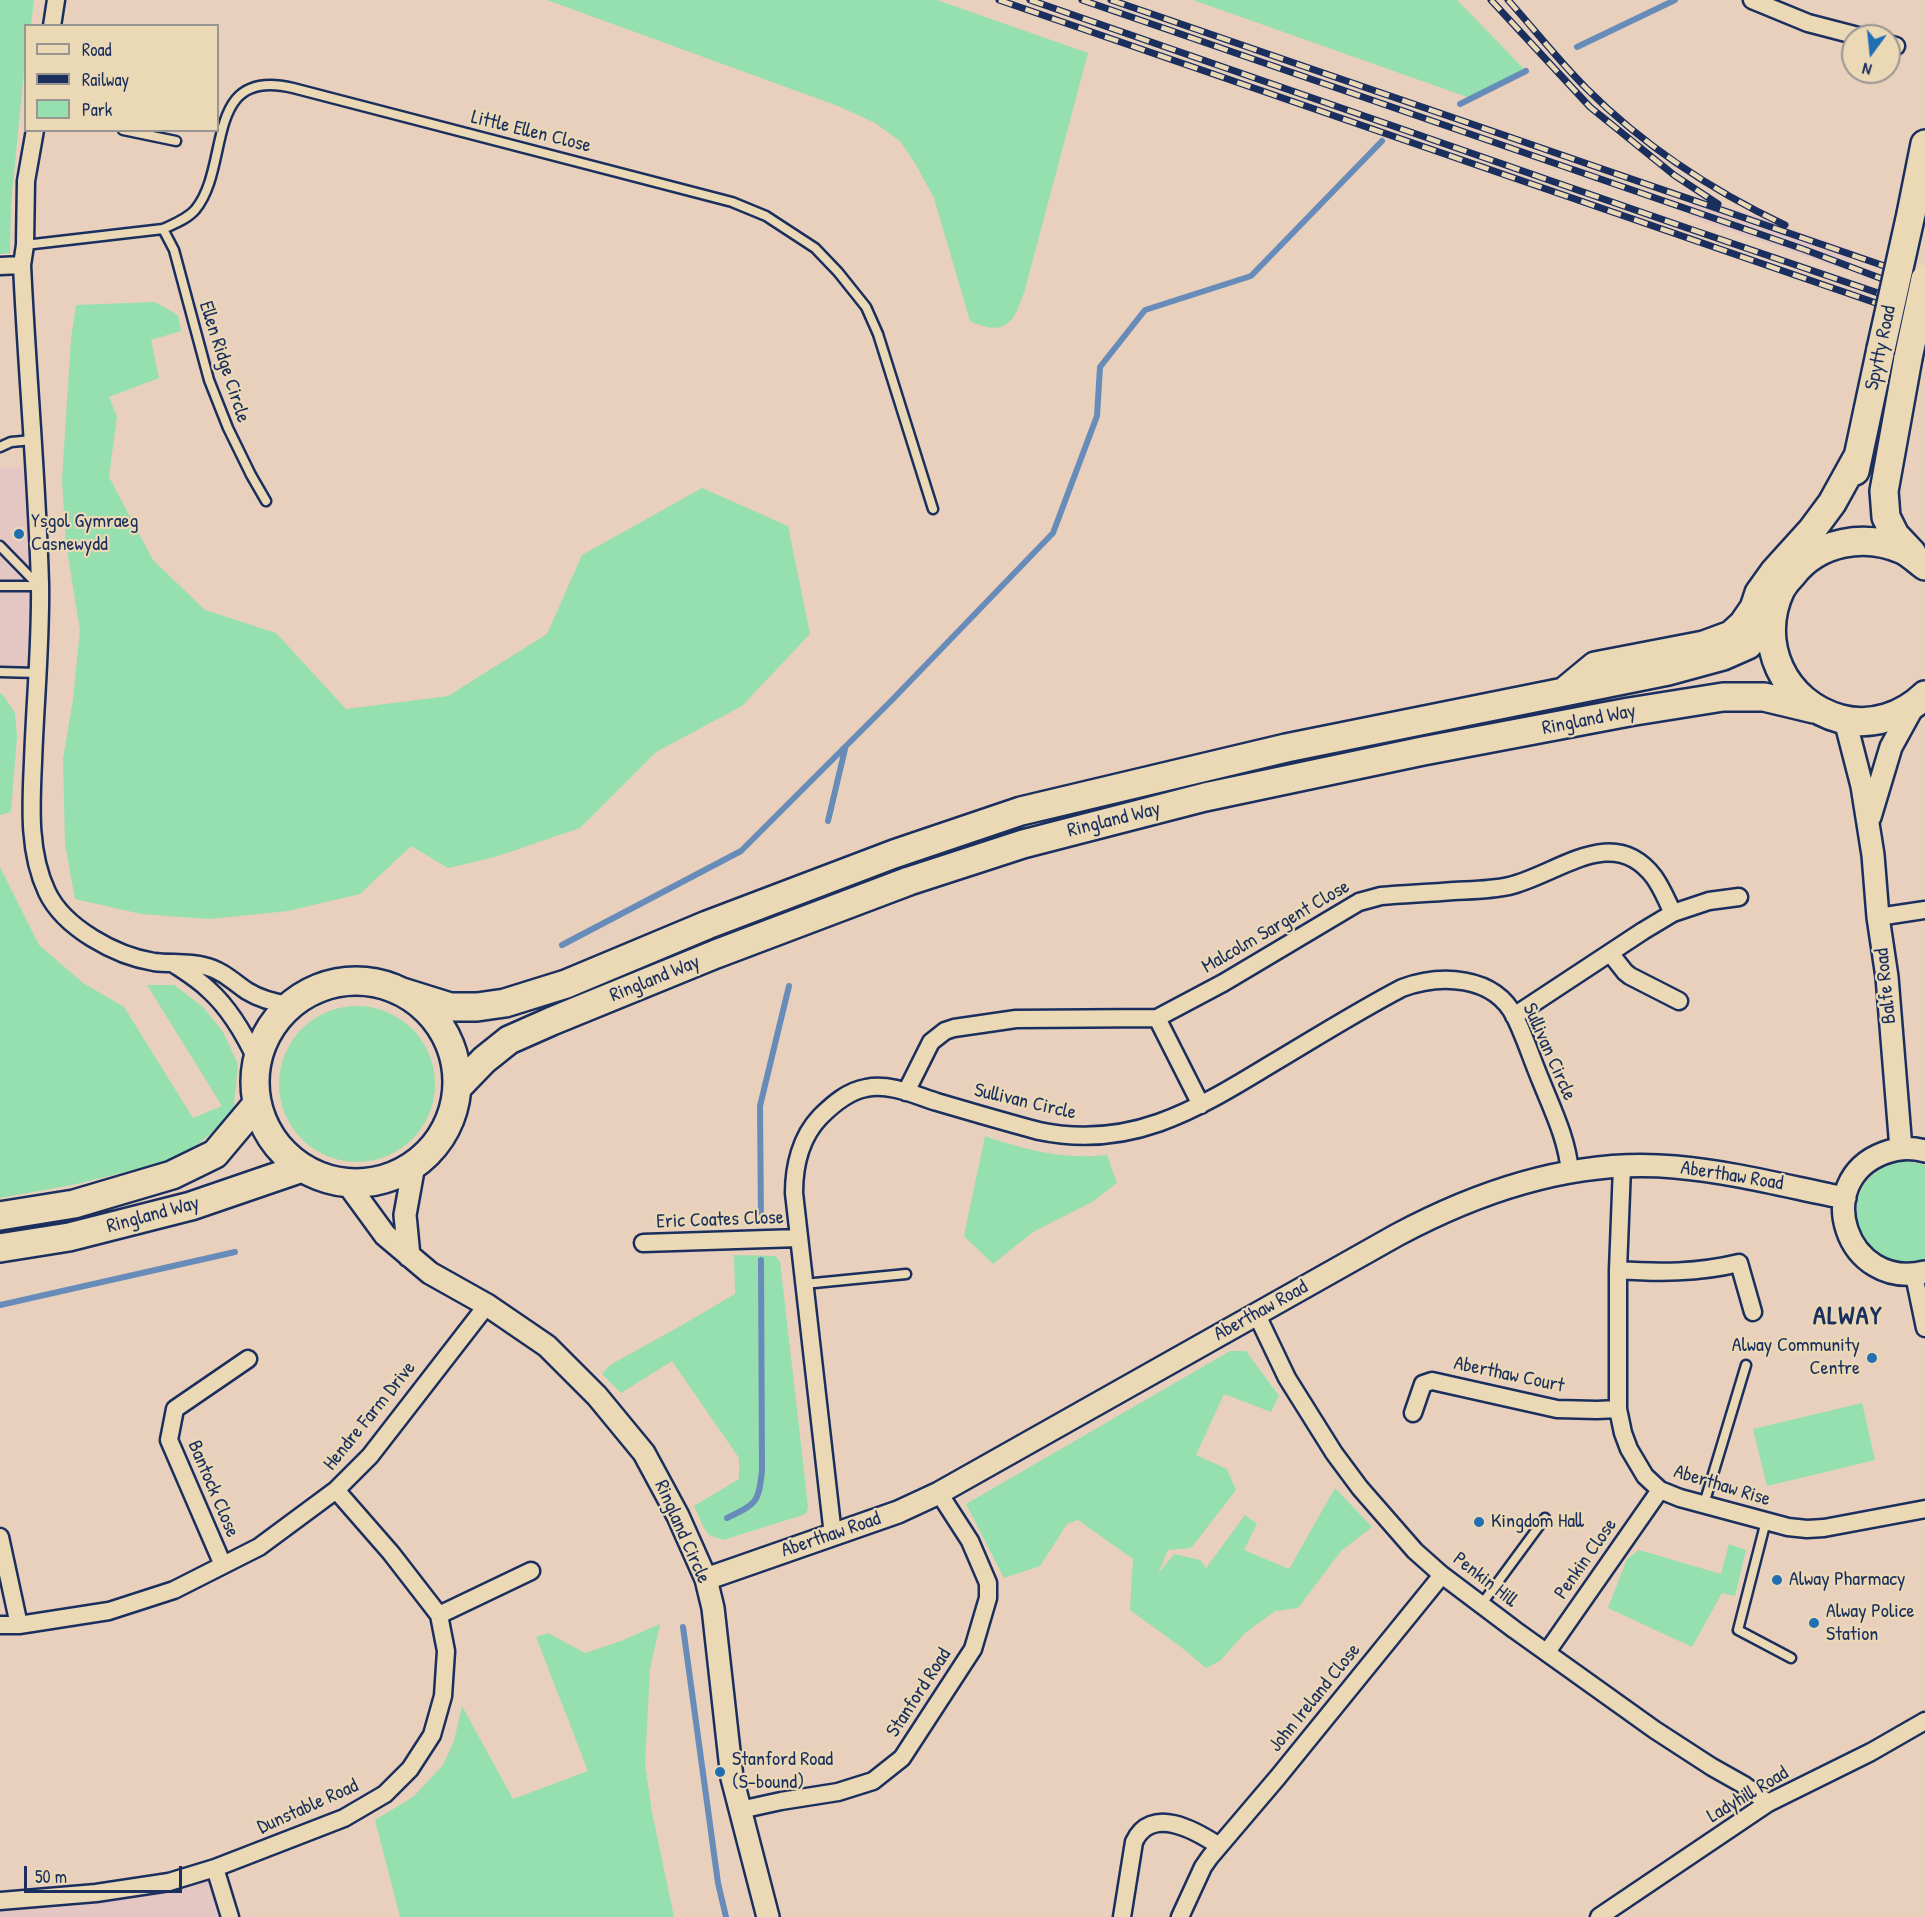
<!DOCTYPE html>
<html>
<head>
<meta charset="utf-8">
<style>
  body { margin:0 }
  #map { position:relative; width:1925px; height:1917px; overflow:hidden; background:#e8d0bc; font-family:"Patrick Hand",sans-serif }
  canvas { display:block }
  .legend { position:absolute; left:24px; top:24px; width:195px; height:108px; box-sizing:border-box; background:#ebd9b6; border:2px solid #989593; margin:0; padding:8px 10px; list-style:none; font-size:18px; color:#1b2f5e }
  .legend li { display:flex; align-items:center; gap:12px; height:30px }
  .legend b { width:30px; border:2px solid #989593 }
  .north { position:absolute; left:1841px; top:24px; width:60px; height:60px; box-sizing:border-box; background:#ebd9b6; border:2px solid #989593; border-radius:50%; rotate:195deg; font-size:16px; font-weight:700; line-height:24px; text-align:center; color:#1b2f5e }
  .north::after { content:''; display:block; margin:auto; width:21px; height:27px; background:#1f6fb2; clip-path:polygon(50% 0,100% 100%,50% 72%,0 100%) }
  .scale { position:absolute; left:24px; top:1866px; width:158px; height:27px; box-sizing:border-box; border:3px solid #1b2f5e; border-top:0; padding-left:8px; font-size:18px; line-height:21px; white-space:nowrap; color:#1b2f5e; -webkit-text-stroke:4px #ebd9b6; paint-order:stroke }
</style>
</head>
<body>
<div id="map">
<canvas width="1925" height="1917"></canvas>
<ul class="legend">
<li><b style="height:8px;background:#ebd9b6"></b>Road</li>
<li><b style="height:8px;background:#1b2f5e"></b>Railway</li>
<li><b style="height:16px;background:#96dfae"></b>Park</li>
</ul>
<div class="north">N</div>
<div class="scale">50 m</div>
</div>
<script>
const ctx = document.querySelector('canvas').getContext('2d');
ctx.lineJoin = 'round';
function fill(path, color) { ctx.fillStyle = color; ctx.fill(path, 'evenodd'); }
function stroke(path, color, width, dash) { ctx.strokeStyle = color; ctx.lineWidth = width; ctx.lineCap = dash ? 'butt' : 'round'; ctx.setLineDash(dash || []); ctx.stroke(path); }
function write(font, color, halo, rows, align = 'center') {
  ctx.font = font + ' "Patrick Hand",sans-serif'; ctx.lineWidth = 4.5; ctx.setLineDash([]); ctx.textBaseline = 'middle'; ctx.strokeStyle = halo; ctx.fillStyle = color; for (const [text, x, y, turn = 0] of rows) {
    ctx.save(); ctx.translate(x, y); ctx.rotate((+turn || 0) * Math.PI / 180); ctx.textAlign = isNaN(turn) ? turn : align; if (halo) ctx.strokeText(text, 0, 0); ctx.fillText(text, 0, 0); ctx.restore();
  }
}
fill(new Path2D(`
  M1694,195L1852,250L1846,270L1687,216Z
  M34,466L37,673L0,672V468Z
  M215,1868L230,1917H0V1901Z`), '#e4c6c3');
fill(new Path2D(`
  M0,0H34L31,25L26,26L25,60L11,204L10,253L0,254Z
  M547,0H937L1088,53L1024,293C1020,301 1017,314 1011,320C1000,333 983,327 970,321L934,198L915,163L900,141L875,123L838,106Z
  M1193,0H1457L1526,71L1470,98Z
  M155,302L178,315L181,331L151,340L159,378L109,397L117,416L109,477L153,560L205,610L276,633L346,709L448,696L547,634L582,555L702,488L788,526L810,634L742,706L656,752L580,828L495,857L448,868L411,846L360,894L288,911L209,919L141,914L75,899L65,844L63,759L73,700L80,630L66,544L62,480L71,339L76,305Z
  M0,694H2L15,713L17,737L11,812L0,815Z
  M0,867L39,945L83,983L124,1007L193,1118L222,1106L147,985H174L203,1007L223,1032L238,1064L233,1115L197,1145L163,1163L72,1185L0,1198Z
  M279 1084a78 78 0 1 1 156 0a78 78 0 1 1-156 0Z
  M985,1136C1025,1150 1065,1160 1107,1155L1117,1183L1092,1202L1033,1232L993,1264L964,1236Z
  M1907,1161L1925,1165V1259C1846,1278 1829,1169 1907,1161Z
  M734,1255L775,1256L780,1261L808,1506L807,1512L803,1515L723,1540L709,1535L704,1528L694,1506L739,1479V1458L672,1361L621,1393L602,1374L610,1365L682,1325L735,1294Z
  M1230,1351H1246L1279,1396L1271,1412L1224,1394L1196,1455L1227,1469L1236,1490L1191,1548L1168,1550L1158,1574L1174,1554L1200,1560L1206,1568L1245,1515L1257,1524L1244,1550L1289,1569L1335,1488L1372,1527L1341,1551L1298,1608L1275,1611L1245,1633L1220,1661L1206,1668L1181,1647L1130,1610L1133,1559L1078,1520L1067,1524L1040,1566L1004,1578L966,1504Z
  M1862,1403L1875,1460L1767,1486L1753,1429Z
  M1729,1544L1746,1550L1735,1596L1722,1593L1692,1647L1608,1608L1627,1559L1639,1550L1721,1574Z
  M660,1624L650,1669L645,1764L652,1812L674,1917H400L375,1820L413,1797L443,1765L454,1741L462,1706L513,1799L588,1771L536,1637L548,1633L585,1653L621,1641Z`), '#96dfae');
stroke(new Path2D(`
  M1577,47L1675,0
  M1460,104L1526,71
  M828,821L845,749
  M562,945L741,851L892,700L1053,533L1097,416L1100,367L1145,310L1251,276L1382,141
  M761,1221L760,1106L789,986
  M0,1305L235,1252
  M727,1518C756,1504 759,1503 762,1470L761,1260
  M683,1627L718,1883L726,1917`), '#688cb9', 6);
const service = new Path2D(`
  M123,130L176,141
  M163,229L174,250L209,380L228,428L251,475L266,501
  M25,245L163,229C174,224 187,219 195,210C232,166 202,66 293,88L732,202L766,216L815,248L838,272L866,307L878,334L933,509
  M0,447L11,442L33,440
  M0,546L39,586
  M0,586H40
  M0,672L37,673
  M804,1284L906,1274
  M1704,1504L1746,1365
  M1766,1521L1738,1630L1791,1658
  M1481,1605L1545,1518`);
const minor = new Path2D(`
  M1752,0L1808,23L1858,36
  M52,26L56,0
  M1889,44L1896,46
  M35,130L26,181L25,245L22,265C27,372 37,478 40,584C41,643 35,703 33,762C31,805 28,852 47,892C64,928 116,956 154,962C170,964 188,962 204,966C220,969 234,982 247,991C260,999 275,1003 290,1005
  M0,266L22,265
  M1878,917L1925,910
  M1610,953L1625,972L1630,976L1679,1001
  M174,964C186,972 199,980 209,990C230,1009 245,1035 257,1061
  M1514,1016L1643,931L1673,913L1709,901L1739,897
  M1157,1018L1201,1105
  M906,1092L931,1042L945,1031L954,1028L1016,1019L1157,1018L1223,983L1359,902L1381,896C1406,894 1430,893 1454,891C1473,890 1491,890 1509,886C1557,875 1613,822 1654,877C1662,888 1667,901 1673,913
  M1622,1167L1618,1270V1409L1623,1433L1629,1449L1645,1476L1660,1490L1680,1498L1788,1527L1807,1529L1824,1528L1925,1509
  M643,1243L799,1238
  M1618,1270C1659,1273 1698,1273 1739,1263L1753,1312
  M1914,1275L1925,1328
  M1256,1313L1287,1378L1334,1453L1360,1488L1415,1551L1442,1575L1515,1630L1655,1730L1712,1767L1744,1785L1768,1803
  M1413,1413L1423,1384L1432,1381L1557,1409L1597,1410L1618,1409
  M833,1535L794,1193C794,1166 801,1137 820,1117C833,1104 848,1091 866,1088C890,1083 915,1095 937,1102C971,1112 1005,1122 1039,1131C1129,1150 1194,1111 1268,1066C1312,1040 1356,1012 1402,988C1440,974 1494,975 1515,1017C1525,1037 1532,1060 1541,1081C1553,1111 1567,1139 1570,1172
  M0,1537L19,1625
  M223,1565L169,1440L175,1409L248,1359
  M439,1615L531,1571
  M0,1625H19L109,1611L174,1590L259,1547L336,1490L370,1456L487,1305
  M1547,1652L1660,1490
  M740,1810L781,1801L838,1792L873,1781L902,1758L973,1649L988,1598V1583L970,1541L939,1493
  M215,1868L230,1917
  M0,1901L96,1893L169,1882L215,1868L344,1818L385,1794L410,1769L432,1735L443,1696L446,1651L439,1615L391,1553L336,1490
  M1122,1917L1134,1842C1151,1805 1195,1830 1219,1846
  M1180,1917L1203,1867L1210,1857L1278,1777L1442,1575
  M1599,1917L1768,1803L1871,1752L1925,1721`);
const tertiary = new Path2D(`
  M1845,720L1862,786L1873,855L1878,917L1887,977L1901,1149
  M1870,817L1891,747L1913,707
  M1925,1151C1911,1147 1897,1148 1884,1153C1810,1181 1846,1291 1925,1272
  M347,1183L385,1235L430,1273L487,1305L547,1346L597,1396L644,1453L678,1516L706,1579L713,1608L732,1778L768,1917
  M409,1256L405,1215L414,1165
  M706,1579L898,1512L939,1493L1397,1235C1483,1189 1577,1158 1675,1167C1733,1172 1789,1187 1845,1198`);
const primary = new Path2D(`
  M1911,214L1925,144
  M1908,358L1884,491L1886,517L1895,535L1912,553
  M1855,471L1881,349
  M1925,566C1918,561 1911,554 1903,550C1865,533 1818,541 1792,575C1788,579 1784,584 1781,589C1755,643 1784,704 1841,719C1872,727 1903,716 1925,695
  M1566,690L1595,666L1704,645L1731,635L1743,624L1754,608L1759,593L1774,572L1812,530L1832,503L1858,456
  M255 1082a101 101 0 1 1 202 0a101 101 0 1 1-202 0Z
  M402,992L450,1007H477L505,1003L566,984L707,925L894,854L1021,811L1286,748L1668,671L1723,656L1748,645L1772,617
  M457,1088L484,1060L509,1040L552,1021L716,954L909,881L1023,844L1205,797L1423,751L1629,712L1723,697H1764L1814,709
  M0,1216L74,1204L172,1175L215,1154L257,1104
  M0,1248L69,1237L191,1206L302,1168`);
stroke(service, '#1b2f5e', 13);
stroke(minor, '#1b2f5e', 21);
stroke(tertiary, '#1b2f5e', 26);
stroke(primary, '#1b2f5e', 32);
stroke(service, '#ebd9b6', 8);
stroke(minor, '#ebd9b6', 16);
stroke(tertiary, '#ebd9b6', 21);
stroke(primary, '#ebd9b6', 27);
const rail = new Path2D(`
  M999,0L1925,320
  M1030,0L1687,228L1925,309
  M1082,0L1803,249L1925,295
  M1111,0L1925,280
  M1491,0L1590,107L1674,175L1718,204
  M1508,0C1534,29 1559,61 1587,89C1643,145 1713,191 1785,225`);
stroke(rail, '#1b2f5e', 7);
stroke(rail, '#ebd9b6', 4.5, [14]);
const primaryBridge = new Path2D(`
  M1881,349L1911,214
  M1908,358L1925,279`);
stroke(primaryBridge, '#1b2f5e', 32, []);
stroke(primaryBridge, '#ebd9b6', 27);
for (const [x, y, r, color] of [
  [19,534,6,"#1f6fb2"],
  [1872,1358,6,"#1f6fb2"],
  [1479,1522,6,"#1f6fb2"],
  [1777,1580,6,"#1f6fb2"],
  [1814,1623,6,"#1f6fb2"],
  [720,1772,6,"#1f6fb2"]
]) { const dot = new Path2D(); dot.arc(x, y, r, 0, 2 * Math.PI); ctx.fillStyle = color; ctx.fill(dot); stroke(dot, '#ebd9b6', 2); }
write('20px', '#1b2f5e', '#ebd9b6', [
  ["Little Ellen Close",531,132,14],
  ["Spytty Road",1881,348,-78],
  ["Ellen Ridge Circle",224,362,72],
  ["Ringland Way",1589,720,-11],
  ["Ringland Way",1114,820,-14],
  ["Malcolm Sargent Close",1276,927,-30],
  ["Ringland Way",655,979,-22],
  ["Balfe Road",1886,986,-96],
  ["Sullivan Circle",1549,1052,66],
  ["Sullivan Circle",1025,1102,13],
  ["Aberthaw Road",1732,1176,9],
  ["Ringland Way",153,1215,-15],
  ["Eric Coates Close",720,1220,-2],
  ["Aberthaw Road",1261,1311,-29],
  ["Aberthaw Court",1509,1375,12],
  ["Hendre Farm Drive",370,1416,-51],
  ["Aberthaw Rise",1722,1486,17],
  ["Bantock Close",213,1489,67],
  ["Ringland Circle",682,1532,66],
  ["Aberthaw Road",831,1535,-19],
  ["Penkin Close",1586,1559,-55],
  ["Penkin Hill",1485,1580,38],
  ["Stanford Road",919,1693,-57],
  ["John Ireland Close",1315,1698,-51],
  ["Ladyhill Road",1748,1795,-31],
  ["Dunstable Road",308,1807,-24]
]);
write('20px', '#1b2f5e', '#ebd9b6', [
  ["Ysgol Gymraeg",31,522],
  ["Casnewydd",31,545],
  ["Alway Community",1860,1346,"right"],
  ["Centre",1860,1369,"right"],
  ["Kingdom Hall",1491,1522],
  ["Alway Pharmacy",1789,1580],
  ["Alway Police",1826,1612],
  ["Station",1826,1635],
  ["Stanford Road",732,1760],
  ["(S-bound)",732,1783]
], 'left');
ctx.letterSpacing = '1.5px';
write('bold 26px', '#1b2f5e', '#ebd9b6', [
  ["ALWAY",1848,1317]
]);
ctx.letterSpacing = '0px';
</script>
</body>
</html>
